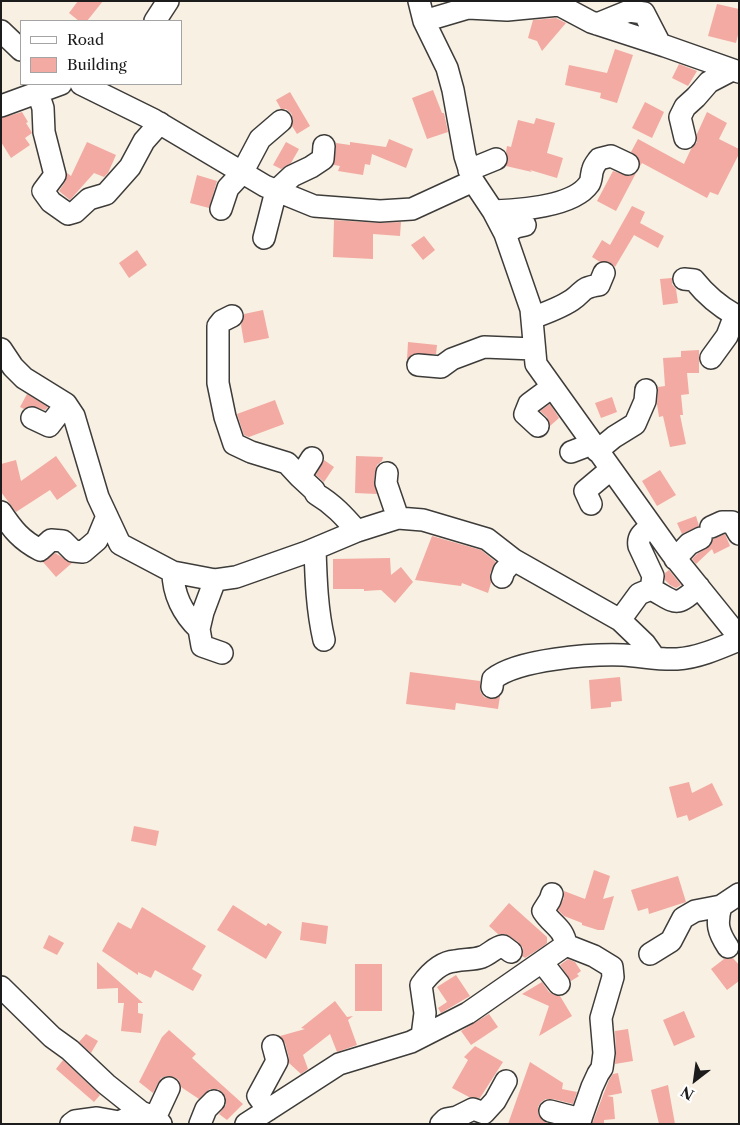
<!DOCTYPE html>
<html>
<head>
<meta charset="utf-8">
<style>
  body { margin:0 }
  #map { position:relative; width:740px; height:1125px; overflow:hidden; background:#f8f0e2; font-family:"Libre Caslon Text",serif }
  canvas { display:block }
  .frame { position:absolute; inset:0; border:2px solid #1c1c1c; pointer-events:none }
  .legend { position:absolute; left:20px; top:20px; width:162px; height:65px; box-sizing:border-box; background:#fff; border:1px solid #a4a4a4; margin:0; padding:6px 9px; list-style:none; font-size:15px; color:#1c1c1c }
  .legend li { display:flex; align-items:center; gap:10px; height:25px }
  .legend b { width:25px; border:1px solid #a4a4a4 }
  .north { position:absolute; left:670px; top:1055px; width:50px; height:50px; -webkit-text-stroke:4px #fff; paint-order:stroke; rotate:210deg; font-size:14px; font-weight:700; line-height:20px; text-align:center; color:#1c1c1c }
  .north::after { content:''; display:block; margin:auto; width:18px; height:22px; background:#1c1c1c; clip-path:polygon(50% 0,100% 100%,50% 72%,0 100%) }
</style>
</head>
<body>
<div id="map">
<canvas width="740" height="1125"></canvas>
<div class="frame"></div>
<ul class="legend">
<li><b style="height:6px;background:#fff"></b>Road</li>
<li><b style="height:14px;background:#f2aaa2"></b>Building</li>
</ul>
<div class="north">N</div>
</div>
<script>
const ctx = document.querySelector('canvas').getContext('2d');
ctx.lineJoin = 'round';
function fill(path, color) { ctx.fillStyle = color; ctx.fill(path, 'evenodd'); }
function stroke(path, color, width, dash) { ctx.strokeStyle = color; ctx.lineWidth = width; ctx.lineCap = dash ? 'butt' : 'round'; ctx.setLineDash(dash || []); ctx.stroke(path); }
fill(new Path2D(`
  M78,1H103L87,21H79L69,13Z
  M717,4L739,9V31L736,43L708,36Z
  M556,18L566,23L542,51L537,41L528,38L533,20Z
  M615,49L633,55L617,103L600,98L601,93L565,85L569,65L607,73Z
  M679,64L697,71L688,86L672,78Z
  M433,90L442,113H444L448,132L427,139L412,98Z
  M290,92L310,126L297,134L292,126L293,119L291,113L286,109H281L276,100Z
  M645,102L664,112L652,138L632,128Z
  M22,112L28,122L26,123L31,131L32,133L25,138L30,145L11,158L1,142V118Z
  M707,112L727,123L719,139L739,149V154L718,195L710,192L707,198L642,163L640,166L638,157L631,152L638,139L684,164L691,149L697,142V134Z
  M536,118L555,123L547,153L563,158L557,178L530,170L532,172L506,166L508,160L506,152L507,146L511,147L518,120L534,124Z
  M389,139L413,149L406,168L372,154L370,165L365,164L363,175L338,171L340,166L334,165L336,143L350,145V142L386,147Z
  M87,142L116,155L108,173L104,177L94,173L70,200L59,191L65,182L67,173L71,176Z
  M286,142L299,149L291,163L281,169L273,165Z
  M613,171L629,176L636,173L616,211L597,201Z
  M197,175L217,181L209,208L190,203Z
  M632,206L645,212L640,223L664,236L658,248L634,235L615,267L609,262H600L592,257L602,240L610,245Z
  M334,220L379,223L401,222L400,236L373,234V259L333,257Z
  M424,236L435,250L423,260L411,245Z
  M137,250L147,265L129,278L119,263Z
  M672,278V284L676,289L678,303L663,305L660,279Z
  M263,310L269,338L244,343L241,325L244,317V314Z
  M408,342L437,345L436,354H413L407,360Z
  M699,350V373H687L689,394L681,395L683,415H680L686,444L670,447L663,416L659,417L657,404L658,387L665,386L663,358L681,357V351Z
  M27,394L48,407L45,410L31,406L24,409L20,407Z
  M612,397L617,412L601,418L595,403Z
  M275,400L284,424L249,437L244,435L237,414Z
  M550,404L559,418L550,426L547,417L540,411Z
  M56,456L77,486L57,500L50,490L16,512L1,492V464L16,460L21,481Z
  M356,456L383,457L382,461L377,465L375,472L374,482L377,494L355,493Z
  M324,460L334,467L324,482L316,475Z
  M660,470L676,495L657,506L642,481Z
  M696,516L699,526L682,534L677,523Z
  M725,534L730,546L714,554L712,549L696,564L692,559L697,554L711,545L713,539Z
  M432,536L481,550L496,562L490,573L491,583L488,593L462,583L461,586L415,580Z
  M55,553L72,563L56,577L43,562Z
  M390,558L391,575L401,567L413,582L395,603L381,590L364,591V589H333V559Z
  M669,570L681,585L676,588L670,585L665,580V573Z
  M410,672L480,681V691L484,697L491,699L500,696L498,709L456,703L455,710L406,704Z
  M620,677L622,701L611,702V707L591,709L589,680Z
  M689,782L692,793L712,783L723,805L689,821L687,815L677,818L669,787Z
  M134,826L159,831L156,846L131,841Z
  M594,870L610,876L603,899L614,896L604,930H598L582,925V923L564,916L558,910L564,898V891L585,899Z
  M678,876L686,902L649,914L648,908L638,911L631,890Z
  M509,903L547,937V943L545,945L525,958L522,956L523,948L518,942L506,934H498L489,926Z
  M233,905L266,926L268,923L282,932L266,959L217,930Z
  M142,907L206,946L192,969L202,975L193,991L155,970L151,978L138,972V975L102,951L118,922L131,929Z
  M302,922L328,926L326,944L300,940Z
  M49,935L64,943L57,955L43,948Z
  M733,958L739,965V981L727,990L711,969L724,959Z
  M568,959L575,962L581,971L577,974L579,976L571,981L560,965Z
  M97,962L143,1003H138V1013L143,1014L141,1033L121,1031L124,1003H118V988L97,989Z
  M355,964H382V1011H355Z
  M456,975L470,996L441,1013L438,1008L447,1002L437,987Z
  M542,982L549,992L554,995L560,996L572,1016L539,1036L549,1006L522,994Z
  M335,1001L347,1017L353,1016L348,1020L357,1045L337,1052L330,1034L303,1055L308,1069L301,1074L289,1063V1058L285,1043L280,1036L305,1029L301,1028Z
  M684,1011L695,1037L674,1046L663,1020Z
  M489,1014L498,1027L471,1045L461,1031Z
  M628,1029L633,1061L615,1064L616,1052L615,1031Z
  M169,1030L196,1054L192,1058L243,1104L227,1120L219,1114L226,1105V1098L223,1093L218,1089H210L199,1099L181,1087L179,1080L174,1077L167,1076L161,1078L153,1093L139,1082L162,1037Z
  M86,1034L98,1041L91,1053L79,1042Z
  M475,1046L503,1062L480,1098L469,1097L452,1088L468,1060L464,1057Z
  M63,1060L100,1095L94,1102L56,1069Z
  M530,1062L563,1083L562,1089L577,1092L573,1104L553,1099H546L541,1102L538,1107V1114L542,1120L549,1124H508Z
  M618,1073L622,1093L607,1096L613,1097L615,1119L604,1120V1124H592L609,1080L613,1074Z
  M668,1085L675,1124H659L651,1090Z`), '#f2aaa2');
const street = new Path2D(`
  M419,1L424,21L447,68L453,90L465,156L473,181L493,211L505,234L531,309L536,364L672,554L739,637
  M155,21L168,1
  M424,21L468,8L507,10L559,5L591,22L665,46L739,72
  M597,24L629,11L644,13L660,44
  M1,31L21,50
  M81,84L154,120L265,186L314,206L380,211L412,209L473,181
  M38,93L43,108L44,132L55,175L43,191L51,202L68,214L75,212L89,199L106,194L130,167L144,141L160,123
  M1,106L61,84
  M685,138L680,117L685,107L696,97L709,82L732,70
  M469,170L496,159
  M221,209L228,188L242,173L260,139L281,121
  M493,211C518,210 573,207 589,184C592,180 591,173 593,169C594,165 597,162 599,159L611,156L628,164
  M505,234L516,227L525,225
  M264,238L276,191L292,176L311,167L323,159L324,146
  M684,279L694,280C706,295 719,306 735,315
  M232,316L222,321L218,326V383L225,417L234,444L251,452L287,463L300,477
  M532,318C546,313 560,308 572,300C585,291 580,288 599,285L604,273
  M1,349L13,367L24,378L66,404L74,416L98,497L120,544L173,572L215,580L236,577L307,552L357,531L398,518L423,520L487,539L514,560L620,620L645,644L655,658
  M711,358L727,336L735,315L739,316
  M418,365L441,367L452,359L484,347L534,349
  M32,418L49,426L66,404
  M538,426L525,414L529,404L552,387
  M597,451L614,437L635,424L645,401L646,390
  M571,452L592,444
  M312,458L300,477L314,490L316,494C333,504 344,516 357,531
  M387,473L386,483L398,518
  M591,504L585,491L610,470
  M1,512C13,530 21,540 40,550L51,540L63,541L73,551L83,552L97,540L107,516
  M711,527L722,522H732L739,534
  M315,549C316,580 317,610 324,640
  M675,559L689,544L701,538
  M173,572C173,594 183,614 199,629
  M502,577L504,571L514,560
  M215,580L203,612L199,629L202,646L222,653
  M651,589L653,576L639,546C637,536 644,532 651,526
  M620,620L639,594L651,589C678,603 674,608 699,587
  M492,687L493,679C518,659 591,654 623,655C641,656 659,660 677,659C697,658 720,648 739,640
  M552,894L550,900L543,911C552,925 564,928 566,945
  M721,906C716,924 718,932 728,947
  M650,954L671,941L683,918L695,911L721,906L739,894
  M542,962L559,984
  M1,987L52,1037L70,1050L106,1084L141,1112L155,1118
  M422,1036L425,1013L421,985C429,974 441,962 455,961C465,959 473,960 482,957C490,954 495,947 503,946L511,952
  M268,1110L258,1096L277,1061L273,1046
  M550,1111L581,1119
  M71,1124L75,1121L97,1118L119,1122L141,1112
  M161,1124L155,1118L169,1088
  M200,1124L206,1109L214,1101
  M246,1124L339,1064L411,1042L468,1013L566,945L594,956L612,967L613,977L601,1018L604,1053L602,1068L598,1074L592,1087L579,1124
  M441,1124L446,1119L457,1117L473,1109L484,1113L495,1101L506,1081`);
stroke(street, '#3d3c3a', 24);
stroke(street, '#fff', 21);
</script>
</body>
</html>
